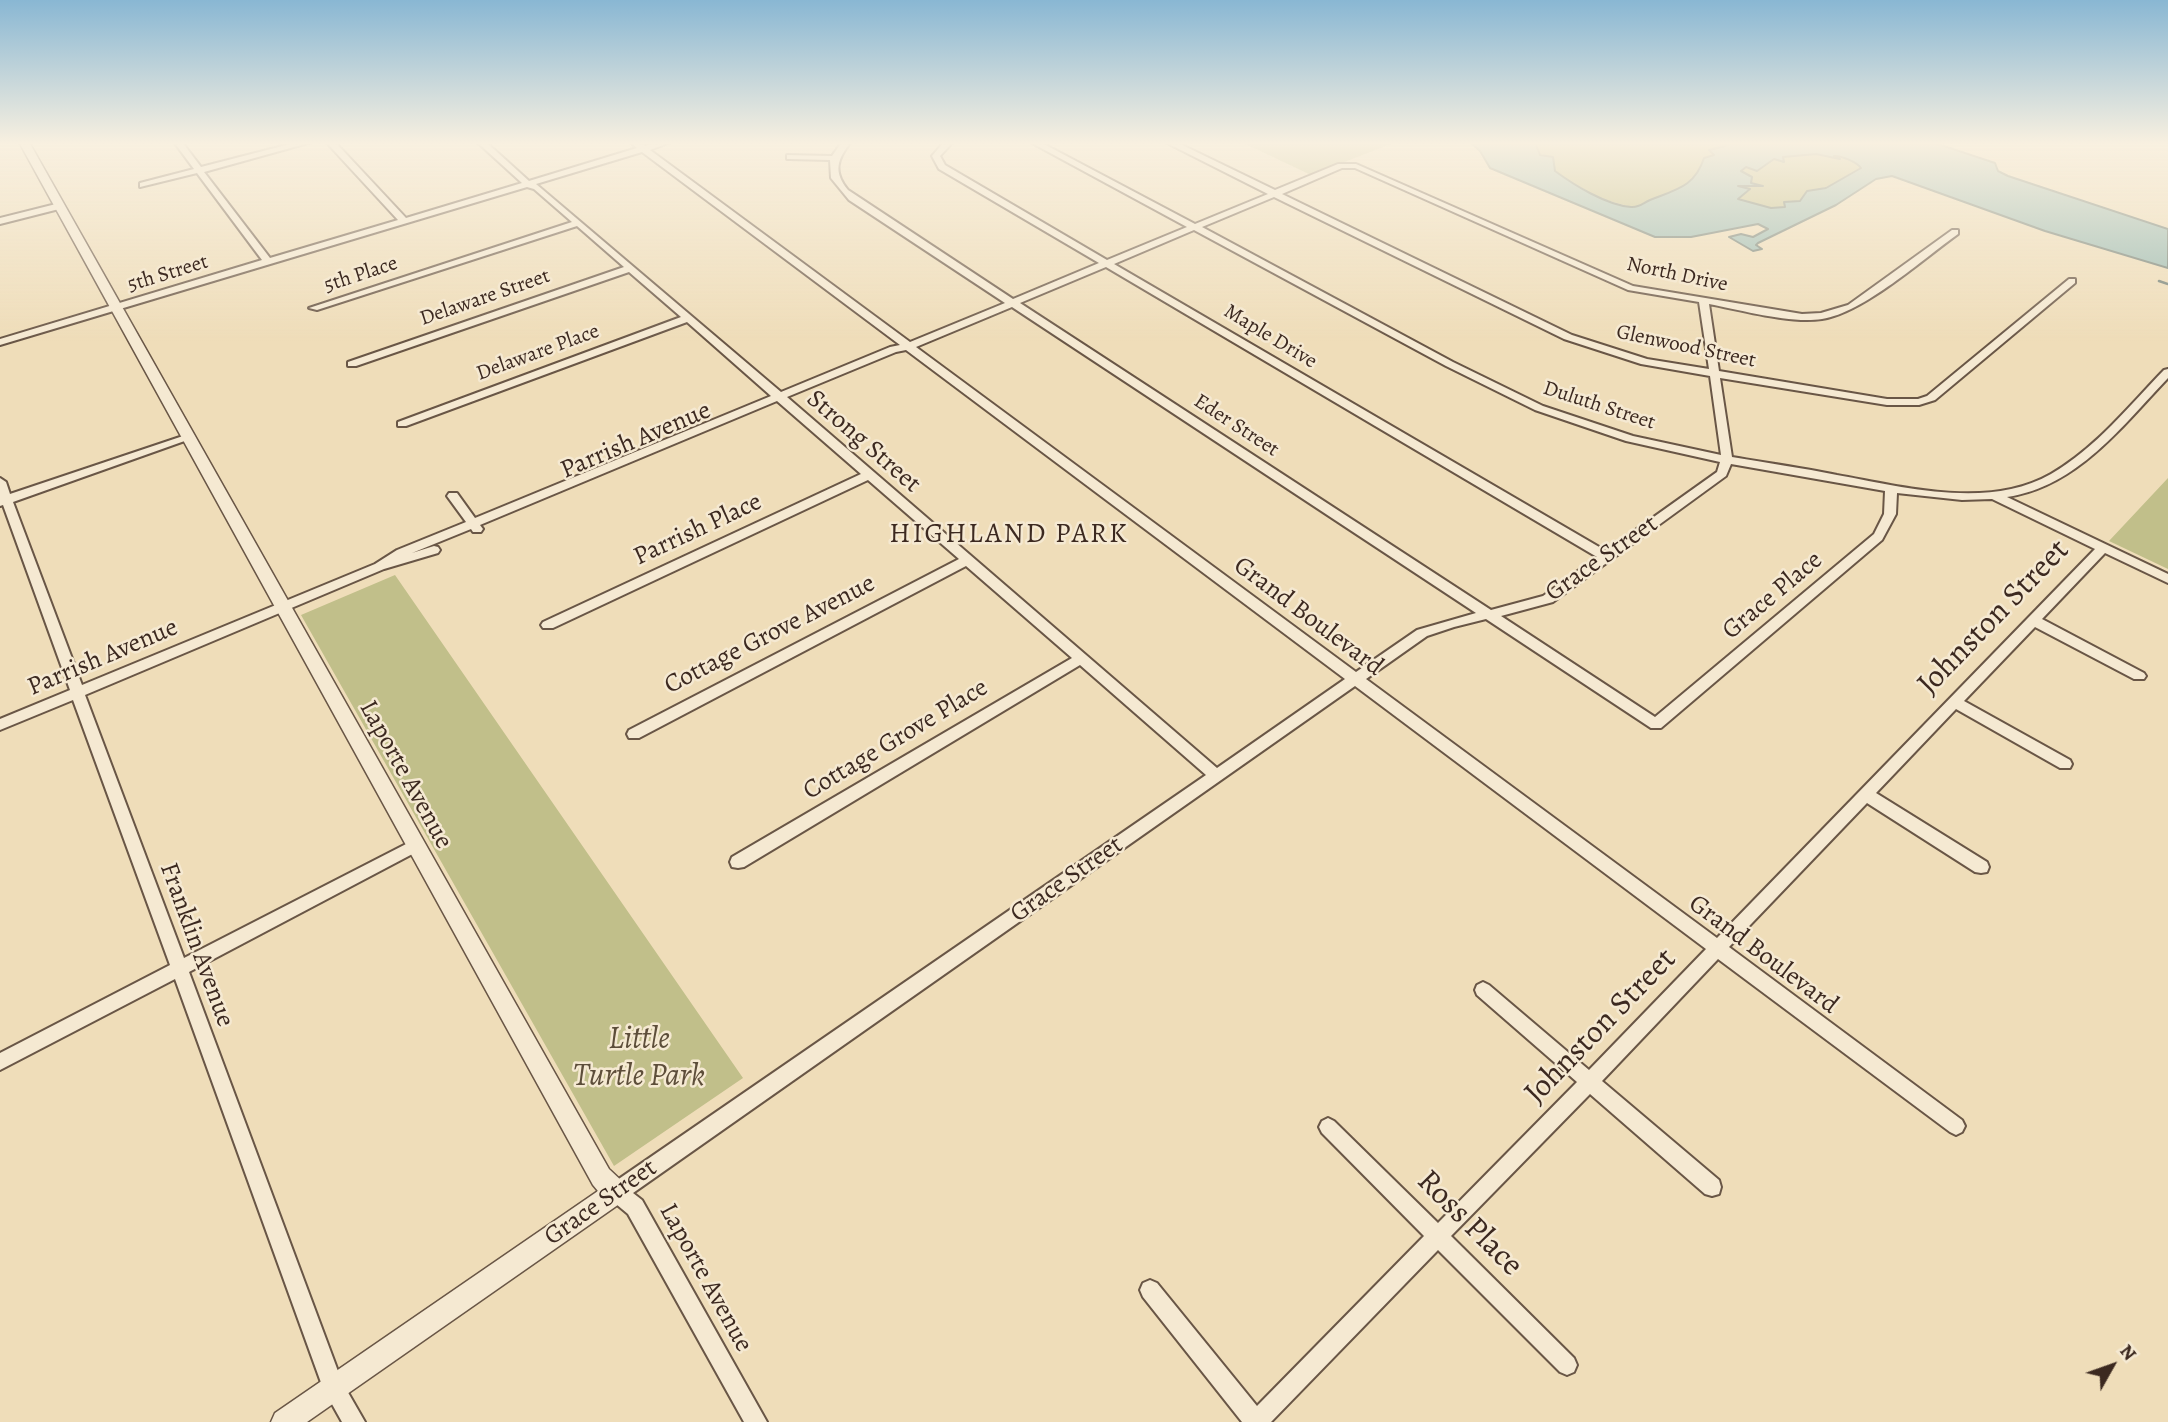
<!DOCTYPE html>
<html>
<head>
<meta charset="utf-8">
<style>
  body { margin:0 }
  #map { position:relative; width:2168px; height:1422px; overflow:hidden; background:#efddb9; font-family:Alegreya,serif }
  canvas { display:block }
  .north { position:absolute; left:2077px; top:1331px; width:70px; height:70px; -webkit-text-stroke:5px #f5e9d2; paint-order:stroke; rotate:50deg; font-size:19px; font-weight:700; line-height:28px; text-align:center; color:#3c2920 }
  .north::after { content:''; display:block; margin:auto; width:24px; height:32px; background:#3c2920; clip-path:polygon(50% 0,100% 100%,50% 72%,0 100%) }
</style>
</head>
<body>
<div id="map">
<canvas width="2168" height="1422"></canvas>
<div class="north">N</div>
</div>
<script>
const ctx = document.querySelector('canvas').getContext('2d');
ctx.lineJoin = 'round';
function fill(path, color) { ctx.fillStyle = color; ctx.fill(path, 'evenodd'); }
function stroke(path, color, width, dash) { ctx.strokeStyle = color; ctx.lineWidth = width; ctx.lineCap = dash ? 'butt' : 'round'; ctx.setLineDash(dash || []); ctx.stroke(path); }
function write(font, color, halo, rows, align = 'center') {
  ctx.font = font + ' Alegreya,serif'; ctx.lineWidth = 5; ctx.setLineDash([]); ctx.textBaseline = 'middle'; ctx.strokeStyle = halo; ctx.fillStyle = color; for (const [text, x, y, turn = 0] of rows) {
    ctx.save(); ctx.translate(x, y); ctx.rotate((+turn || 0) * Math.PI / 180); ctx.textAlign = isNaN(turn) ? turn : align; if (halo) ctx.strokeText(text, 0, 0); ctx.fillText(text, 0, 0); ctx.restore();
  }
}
fill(new Path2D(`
  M1241,142H1396L1311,175Z
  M1535,142H1728L1725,146L1712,149L1714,155L1707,157L1692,180L1682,189L1635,208L1599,198L1577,186L1555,171L1550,156L1540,154Z
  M1816,154L1837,158L1834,156C1839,155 1857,162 1861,168C1845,186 1817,185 1800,201L1784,202L1785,207L1771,208L1738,199L1750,190L1737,187L1746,184L1762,187L1751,183L1752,177L1741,171L1746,167L1755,170L1775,159L1783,161V157Z
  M2168,478V569L2109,541Z
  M395,575L743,1078L614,1166L301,615Z`), '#c1bf8a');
const water = new Path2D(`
  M1470,142H1535L1540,155L1553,157L1555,171C1574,185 1606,205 1631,207C1639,208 1643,203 1650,200C1678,189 1695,186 1704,158L1714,155L1709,150L1725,146L1728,142H1932L1995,163L1998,171L2008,176L2168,229V268L2045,231L1892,176L1876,179L1836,205L1758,243L1756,245L1762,249L1753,251L1729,237L1741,234L1753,237L1768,229L1758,224L1691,237H1655L1490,168L1480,151ZM1816,154L1840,159L1834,156C1840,155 1857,162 1861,168L1826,188L1807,191L1800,201L1784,202L1785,207L1771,208L1738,199L1750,189L1738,186H1763L1751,183L1752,177L1741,171L1746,167L1757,171L1774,159L1784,162L1783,157Z`);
fill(water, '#9abbb3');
stroke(water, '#748178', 2);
stroke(new Path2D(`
  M2159,281L2168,284`), '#748178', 2.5);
const minor = new Path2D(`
  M174,142H182L201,167L298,142H312L204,172L270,258L398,220L326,142H335L406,218L522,183L477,142H486L529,181L637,148L630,142H639L645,146L658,142H671L650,150L910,342L1005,303L849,200L831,178L830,160L790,159H787V155L832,156L842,142H851C837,159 833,172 848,190L1013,299L1099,263L939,169L932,156L944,142H953L940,156L945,165L1107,260L1187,227L1030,142H1040L1195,224L1268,194L1165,142H1176L1275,190L1338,164H1356L1633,286L1802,314L1821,313L1848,305L1952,230H1958V234C1923,259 1863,313 1822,319C1790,324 1741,310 1709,304L1719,371L1887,399H1918L1927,396L2069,279H2075V283L1935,400L1919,405H1887L1720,378L1732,457C1767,463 1803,468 1837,475C1905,487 1988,510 2051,474C2096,448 2129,406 2164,370L2168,369V378C2123,425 2077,487 2007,497L2168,574V583L2105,553L2042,619L2144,673L2146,676L2144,679H2134L2035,627L1964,701L2070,760L2072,764L2070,768H2060L1956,709L1876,793L1987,862L1989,867L1987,872L1981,873L1975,872L1867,803L1729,947L1962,1120L1965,1126L1962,1132L1956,1135L1950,1132L1718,959L1602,1081L1719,1180L1721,1187L1719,1194L1712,1196L1705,1194L1590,1094L1451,1236L1574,1358L1577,1365L1574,1372L1567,1375L1560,1372L1438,1250L1271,1422H1242L1143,1297L1140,1290L1143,1283L1150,1280L1157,1283L1257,1406L1424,1236L1322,1133L1319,1127L1322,1121L1328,1118L1334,1121L1438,1223L1577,1082L1477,995L1475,990L1477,985L1483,982L1489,985L1589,1070L1706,949L1355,686L633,1193L642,1200L767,1422H744L628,1214L610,1199L607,1192L610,1185L1206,775L1080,665L744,867L738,868L732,867L730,862L732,857L1072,658L966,566L639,738H629L627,734L629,730L959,559L868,480L553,628H543L541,625L543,622L861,474L777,401L480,525L483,529L481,532H473L471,529L412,553L434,546L438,547L440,550L438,553L384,569L85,695L184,958L410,842L415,840L420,842L423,846L420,850L189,972L342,1382L365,1422H342L323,1388L175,979L0,1070V1053L170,965L73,700L0,730V719L70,690L3,505L0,506V478L6,482L10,494L183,436H191L193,438L13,502L82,685L375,564L397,550L466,522L447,496L449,493H457L475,518L771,396L687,322L406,426H398V422L681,317L629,272L356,366H348V362L624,267L577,226L317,310L309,308L572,222L534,189L527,187L0,345V339L262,260L197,173L140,187V183L194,169ZM642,152L900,345L890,347L781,392L536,184ZM1342,168H1355L1628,290L1699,302L1709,369L1647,359L1572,335L1282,194ZM1274,197L1564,339L1641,364L1710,376L1721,455L1633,436L1543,406L1453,362L1202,227ZM1194,230L1446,366L1535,410L1626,441L1720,462L1717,472L1606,551L1114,264ZM1106,267L1597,557L1543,596L1491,610L1020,303ZM1012,307L1476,613L1417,630L1356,672L916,347ZM906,350L1345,679L1217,768L787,397L896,352ZM1731,464L1885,491L1884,514L1874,534L1655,717L1501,616L1553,602L1726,476ZM1897,493L1962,500L1992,499L2095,549L1717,938L1366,679L1427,636L1454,627L1486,619L1651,728H1661L1882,540L1896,514Z
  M60,203L64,206L63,208L0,224V218Z`);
const tertiary = new Path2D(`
  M19,142H29L609,1169L625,1184L629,1192L625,1200L307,1422H271L275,1413L598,1191L593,1185Z`);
stroke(minor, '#695646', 4);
stroke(tertiary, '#695646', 3);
fill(minor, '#f5e9d2');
fill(tertiary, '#f5e9d2');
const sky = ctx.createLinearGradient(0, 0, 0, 341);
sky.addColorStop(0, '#89b7d3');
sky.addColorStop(0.42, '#f8f0e0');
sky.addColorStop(1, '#f8f0e000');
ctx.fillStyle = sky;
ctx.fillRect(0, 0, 2168, 341);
write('21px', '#3c2920', '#f5e9d2', [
  ["5th Street",168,274,-17],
  ["5th Place",361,275,-18],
  ["North Drive",1677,275,12],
  ["Delaware Street",485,298,-19],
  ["Maple Drive",1270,337,31],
  ["Glenwood Street",1686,347,12],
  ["Delaware Place",538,353,-20],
  ["Duluth Street",1599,406,18],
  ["Eder Street",1236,426,33]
]);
write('26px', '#3c2920', '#f5e9d2', [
  ["Parrish Avenue",636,441,-23],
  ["Strong Street",863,442,41],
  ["Parrish Place",698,530,-25],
  ["Grace Street",1602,559,-35],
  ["Grace Place",1773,596,-40],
  ["Grand Boulevard",1308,617,37],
  ["Cottage Grove Avenue",770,635,-27],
  ["Parrish Avenue",103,658,-23],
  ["Cottage Grove Place",896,740,-31],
  ["Laporte Avenue",405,775,61],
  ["Grace Street",1067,880,-35],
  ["Franklin Avenue",196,945,70],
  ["Grand Boulevard",1763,955,37],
  ["Grace Street",601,1203,-35],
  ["Laporte Avenue",705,1278,61]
]);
ctx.letterSpacing = '2px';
write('28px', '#3c2920', '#f5e9d2', [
  ["HIGHLAND PARK",1009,535]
]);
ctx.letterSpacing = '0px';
write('32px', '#3c2920', '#f5e9d2', [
  ["Johnston Street",1994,618,-46],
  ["Johnston Street",1601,1027,-46],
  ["Ross Place",1469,1224,45]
]);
write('italic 32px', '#5d4e3a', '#f5e9d2', [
  ["Little",639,1040],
  ["Turtle Park",639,1077]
]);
</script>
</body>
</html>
